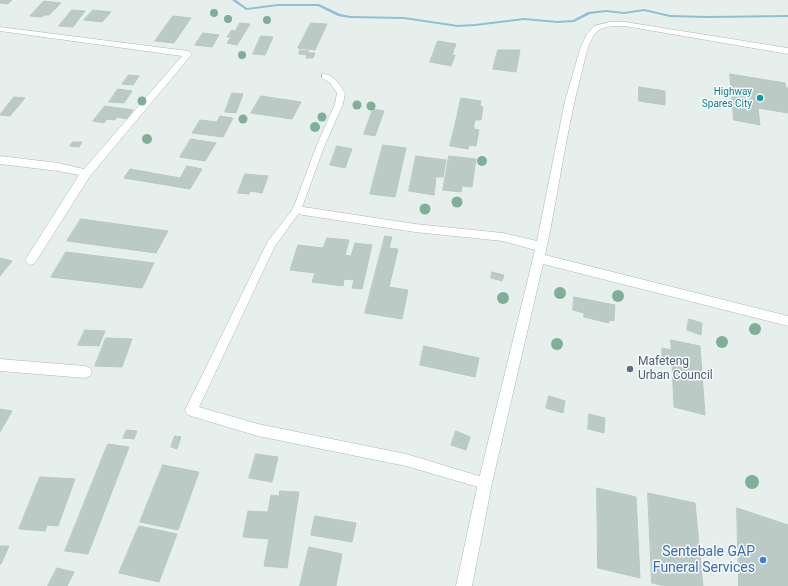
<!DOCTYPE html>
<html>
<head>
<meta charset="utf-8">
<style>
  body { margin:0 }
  canvas { display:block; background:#e6efec }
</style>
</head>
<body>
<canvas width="788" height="586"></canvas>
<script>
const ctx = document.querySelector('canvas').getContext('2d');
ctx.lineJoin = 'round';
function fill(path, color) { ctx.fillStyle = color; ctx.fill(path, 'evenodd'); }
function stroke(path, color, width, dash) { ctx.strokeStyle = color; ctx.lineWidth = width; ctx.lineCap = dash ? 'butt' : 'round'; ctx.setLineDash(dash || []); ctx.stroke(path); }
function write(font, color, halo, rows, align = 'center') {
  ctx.font = font + ' Roboto,sans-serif'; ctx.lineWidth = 3; ctx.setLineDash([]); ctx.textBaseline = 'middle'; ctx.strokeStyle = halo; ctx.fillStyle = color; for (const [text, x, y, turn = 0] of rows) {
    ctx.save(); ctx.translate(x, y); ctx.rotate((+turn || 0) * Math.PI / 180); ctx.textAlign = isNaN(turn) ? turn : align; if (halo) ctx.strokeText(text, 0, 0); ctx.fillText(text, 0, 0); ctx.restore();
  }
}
fill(new Path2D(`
  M232,0H236L247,8L278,4H319L340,14L350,16L404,17L458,25L475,24L524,18L557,21L573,20L588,12L606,10L624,12L644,9L670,15L707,16L788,15V17L707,18L670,17L644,11L624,14L606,12L590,14L574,22L557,23L524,20L475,26L458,27L404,19L350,18L338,16L318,6H278L246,10Z`), '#8dc0d5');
const building = new Path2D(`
  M0,0H12L8,4L0,3Z
  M44,1L61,3L49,15H44L42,17L30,16Z
  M72,10L85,11L73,27L59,26Z
  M93,10L111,12L102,22L84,20Z
  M173,16L191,18L174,43L155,41Z
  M240,23L250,24L237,45L227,43L231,37H227L232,30L235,31Z
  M311,23L327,24L315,50L298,48Z
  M203,33L219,35L212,47L195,45Z
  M261,36L273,37L265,55L253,54Z
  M438,41L456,44L452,55H455L451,66L430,62Z
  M300,50L309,51L308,53H315L313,58H306L307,55L299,54Z
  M498,50H520L516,72L493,69Z
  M730,74L785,83L786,88H788V113L758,108L760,125L734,120Z
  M129,75L139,76L133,85L122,84Z
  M639,87L665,91V105L639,101Z
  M118,89L132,91L124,103L109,102Z
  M232,93L243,94L236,113L225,112Z
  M261,96L301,102L292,119L251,113Z
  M14,97L25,98L10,116L0,115Z
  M461,98L481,101L480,106L483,107L481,120H475L474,124L456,122Z
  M105,106L133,110L127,119L117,117L115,120L107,119L104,123L93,121Z
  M373,109L384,111L375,136L364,134Z
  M220,116L233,118L223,137L192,133L200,120L217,122Z
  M456,122L474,124V129L479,130L476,146L469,145L468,149L450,146Z
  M191,139L216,143L205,161L180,157Z
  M73,142H82L79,147L70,146Z
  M383,145L406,148L395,197L370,194Z
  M337,146L352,149L345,168L330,165Z
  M416,156L446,160L443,177H436L434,195L409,191Z
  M449,156L476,159L472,187L462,186L461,192L443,190Z
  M187,166L202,169L190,189L124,178L130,169L180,178Z
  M245,174L268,176L262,193L250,191L249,194L238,193Z
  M81,219L168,231L156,253L67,241Z
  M385,236L392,237L389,248L398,249L389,287L408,290L402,319L365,313Z
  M327,238L349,240L345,255L351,256L355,243L372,245L362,289L352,288L354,280L344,279L343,286L312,282L315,273L290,270L298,245L323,248Z
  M66,252L154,263L142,288L51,277Z
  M0,258L12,261L0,276Z
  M492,272L504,275L502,281L491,278Z
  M574,297L615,305L614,321L609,320V323L584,317V313L573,310Z
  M689,319L702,323L701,335L687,330Z
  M85,330L105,331L99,346L78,345Z
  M106,338L132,339L122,367L95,366Z
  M671,340L700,346L705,415L674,407L672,364L662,362V348L671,350Z
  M424,346L479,358L475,377L420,365Z
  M549,396L565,401L563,413L546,408Z
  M0,409L12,411L0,432Z
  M589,414L605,418L604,433L588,429Z
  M127,430L137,431L134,439L123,438Z
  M456,431L470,437L466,450L451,445Z
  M175,436L181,437L177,449L171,447Z
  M108,444L129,447L88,554L65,551Z
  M256,454L278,457L272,482L249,478Z
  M163,465L199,472L178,530L140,522Z
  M40,477L75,479L58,526L47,525L45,531L19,529Z
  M597,488L636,497L640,578L598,568Z
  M280,491L299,492L287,568L264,566L269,539L243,537L248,511L268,512L271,495L279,496Z
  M648,493L695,503L703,586H665L652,583Z
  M737,508L788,525V586H739Z
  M315,516L356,523L352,542L311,535Z
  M139,526L177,534L159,582L119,573Z
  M0,546H9L1,564H0Z
  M309,547L342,554L336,586H300Z
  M57,568L74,572L67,586H48Z`);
fill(building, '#bbcac5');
stroke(building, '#b7c9c4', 1);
const service = new Path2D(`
  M322,74C333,73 340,85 345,93L343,104L324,147L301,210L275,246L199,407L258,424L406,454L489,479L491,483L489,487L485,489L406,466L258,436L191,416L187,414L185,410L268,241L293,209L316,147L335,104L337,93L330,83L322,78Z`);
const minor = new Path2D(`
  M610,22H625L788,48V54L625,26C614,26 601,25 594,35C586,47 584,65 580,79C565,137 558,197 545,255L788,316V326L543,264L492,483L472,586H456L478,483L535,250L503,241L415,232L297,214L293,213L292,210L293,207L297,206L415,224L503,233L537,241L565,101L581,46L587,34L594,26Z
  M0,27L188,51L192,54L90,176L35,263L31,265L27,263L25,260L27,257L79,175L58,171L0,164V156L58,163L84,169L182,56L0,31Z
  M0,359L85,366L90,368L92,372L90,376L85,378L0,371Z`);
stroke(service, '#a8b8b4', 1);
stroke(minor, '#a8b8b4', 1);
fill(service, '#fff');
fill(minor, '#fff');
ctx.fillStyle = '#80af98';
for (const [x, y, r] of [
  [214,13,4],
  [228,19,4],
  [267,20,4],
  [242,55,4],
  [142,101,4.5],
  [357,105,4.5],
  [371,106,4.5],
  [322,117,4.5],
  [243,119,4.5],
  [315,127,5],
  [147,139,5],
  [482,161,5],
  [457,202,5.5],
  [425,209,5.5],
  [560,293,6],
  [618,296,6],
  [503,298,6],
  [755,329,6],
  [722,342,6],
  [557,344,6],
  [752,482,7]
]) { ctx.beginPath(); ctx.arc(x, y, r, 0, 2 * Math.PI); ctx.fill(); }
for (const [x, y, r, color] of [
  [760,98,4,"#0f9aa8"],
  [630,369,4,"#5c6f8a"],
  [763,560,4,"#3f7fe0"]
]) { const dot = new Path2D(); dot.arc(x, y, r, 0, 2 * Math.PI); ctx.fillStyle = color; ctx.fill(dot); stroke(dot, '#f7fbf9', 1.5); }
write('10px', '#0d838f', '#f7fbf9', [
  ["Highway",752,92],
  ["Spares City",752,104]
], 'right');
write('12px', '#4e5e75', '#f7fbf9', [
  ["Mafeteng",638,362],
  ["Urban Council",638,376]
], 'left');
write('14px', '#366cbe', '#f7fbf9', [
  ["Sentebale GAP",755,552],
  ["Funeral Services",755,568]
], 'right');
</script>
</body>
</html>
